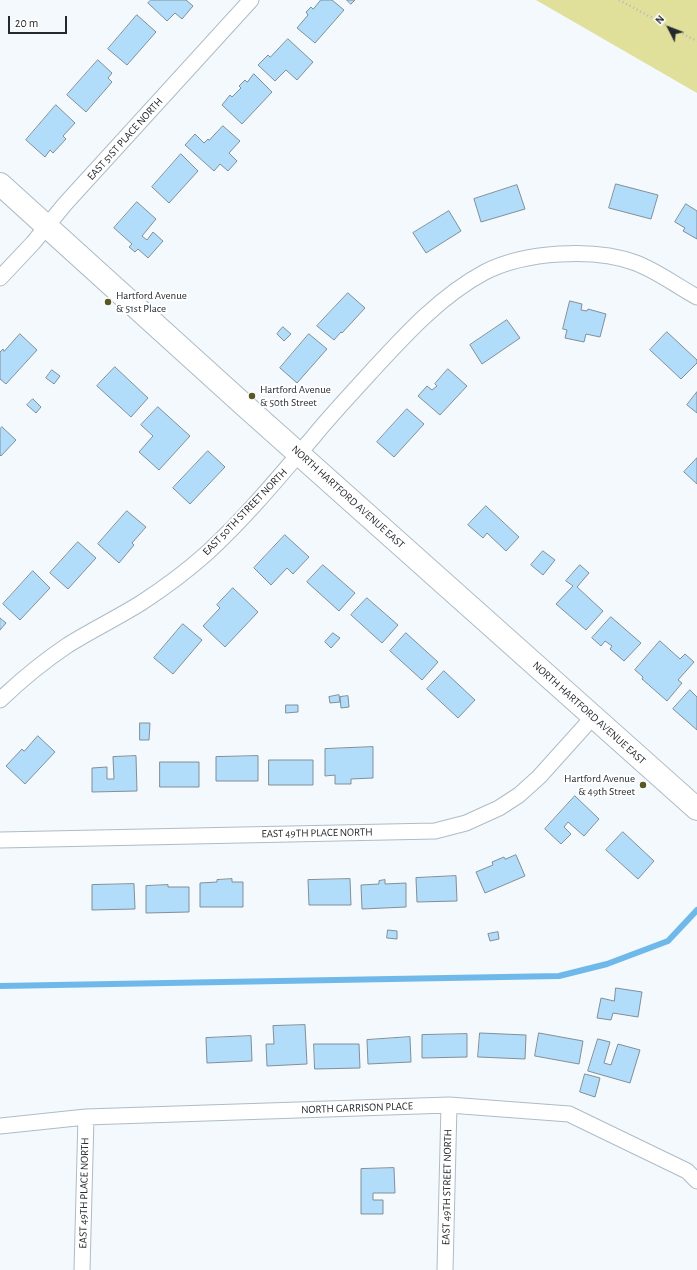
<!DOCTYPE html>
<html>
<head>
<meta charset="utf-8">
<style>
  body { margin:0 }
  #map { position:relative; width:697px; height:1270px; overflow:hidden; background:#f3f9fd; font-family:"Alegreya Sans",sans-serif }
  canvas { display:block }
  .north { position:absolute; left:649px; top:8px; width:40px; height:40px; -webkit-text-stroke:3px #fff; paint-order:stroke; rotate:312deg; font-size:11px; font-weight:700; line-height:16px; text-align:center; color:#24292d }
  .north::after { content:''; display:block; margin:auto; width:14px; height:18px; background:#24292d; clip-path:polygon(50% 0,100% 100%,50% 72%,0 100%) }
  .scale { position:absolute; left:8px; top:16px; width:59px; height:18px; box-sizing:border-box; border:2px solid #24292d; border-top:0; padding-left:5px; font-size:12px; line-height:14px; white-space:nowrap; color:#24292d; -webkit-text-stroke:3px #fff; paint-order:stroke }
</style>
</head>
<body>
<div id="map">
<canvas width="697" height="1270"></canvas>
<div class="north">N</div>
<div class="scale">20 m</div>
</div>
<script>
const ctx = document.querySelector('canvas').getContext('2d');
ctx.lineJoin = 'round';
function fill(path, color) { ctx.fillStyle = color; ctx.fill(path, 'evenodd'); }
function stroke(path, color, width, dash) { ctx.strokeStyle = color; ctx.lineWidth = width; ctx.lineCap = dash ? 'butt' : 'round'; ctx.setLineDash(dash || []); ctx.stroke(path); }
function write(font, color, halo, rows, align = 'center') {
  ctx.font = font + ' "Alegreya Sans",sans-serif'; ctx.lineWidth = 4; ctx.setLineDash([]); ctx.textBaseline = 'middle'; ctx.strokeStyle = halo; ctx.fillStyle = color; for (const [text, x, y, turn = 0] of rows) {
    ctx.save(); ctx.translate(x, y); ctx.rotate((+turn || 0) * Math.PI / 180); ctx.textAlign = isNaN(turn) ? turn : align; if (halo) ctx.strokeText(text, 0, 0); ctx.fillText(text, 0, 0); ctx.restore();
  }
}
fill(new Path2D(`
  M536,0H697V93Z`), '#e0e09a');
stroke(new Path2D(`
  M0,986L559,976L607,964L668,941L697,910`), '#6fb9ea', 6);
const building = new Path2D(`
  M151,0H186L193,6L182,19L175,13L167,21L148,3Z
  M321,0H332L344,10L315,43L297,28L308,15L306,12L311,7L313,9Z
  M347,0H355L351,4Z
  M137,15L156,32L127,65L108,49Z
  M288,39L313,62L297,80L286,70L275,81L258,65L268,55L270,57Z
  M98,60L112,73L108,78L112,82L86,112L67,95Z
  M254,74L272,92L242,124L222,105L230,95L232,97L241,88L239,86L245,80L247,82Z
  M56,105L75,123L63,136L66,139L53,153L50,150L45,157L26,140Z
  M223,126L240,141L229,153L237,161L228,171L220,164L214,171L185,145L195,134L204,143L208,139L209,140Z
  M181,154L198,171L169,203L152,187Z
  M616,184L658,195L651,219L609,208Z
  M517,185L525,209L481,222L474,199Z
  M137,202L156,219L142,236L147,240L153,232L163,241L148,258L138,249L135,252L129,247L132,244L114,228Z
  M686,204L697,211V239L683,231L685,228L675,222Z
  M449,211L461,231L426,253L413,233Z
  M348,293L365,308L342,333L341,332L334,340L317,326Z
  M570,301L582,304L581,310L587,311L588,309L606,314L600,337L586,334L584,342L565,338L567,330L563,329Z
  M507,320L520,338L482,364L470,345Z
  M283,327L291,334L284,341L277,334Z
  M667,332L697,360V363L681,379L650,350Z
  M20,334L37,350L6,384L0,379V352L3,349L4,351Z
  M309,334L327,349L297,383L280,368Z
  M115,367L148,398L131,417L97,386Z
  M448,369L467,386L440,415L418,396L427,386L432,390L437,386L435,384Z
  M52,370L60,376L54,384L46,378Z
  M697,392V413L687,405Z
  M33,399L41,407L36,413L27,405Z
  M158,407L190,436L159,470L139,452L153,436L141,425Z
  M407,409L424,424L394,457L377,442Z
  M2,427L16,440L1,456L0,455V429Z
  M208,451L225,467L190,504L173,488Z
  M697,458V484L684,472Z
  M486,506L519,537L506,551L487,533L483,538L468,525Z
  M127,511L146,527L132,543L134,545L119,563L98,544Z
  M285,535L309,557L293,574L287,568L271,585L254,568Z
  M78,542L96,558L68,589L50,573Z
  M543,551L555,560L543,575L531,565Z
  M323,565L355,593L339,611L307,582Z
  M580,565L589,573L577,587L603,611L586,630L556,604L573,586L566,581Z
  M33,571L50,588L20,620L3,604Z
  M233,588L258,612L225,647L203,626L220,608L217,605Z
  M367,598L398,625L382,643L351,615Z
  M611,617L641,643L624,661L610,649L612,646L605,641L601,646L592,638Z
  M0,618L6,623L0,630Z
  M183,624L202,640L173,674L154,658Z
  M333,633L340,638L331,648L325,642Z
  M406,633L438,662L422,680L390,651Z
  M660,641L680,659L685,654L694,662L678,680L682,683L667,701L642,679L643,677L635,670Z
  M444,671L475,700L458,718L427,689Z
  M690,690L697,697V730L673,709Z
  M339,695L340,702L330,703L329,697Z
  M348,696L349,707L341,708L340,697Z
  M286,705H298V712L286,713Z
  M140,723H150L149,740H140Z
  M38,736L55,752L25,784L6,766L22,749L24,751Z
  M373,747V778L351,779V784H335V775L325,776V749Z
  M136,756L137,791L92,792V768L107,767V779H114L113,757Z
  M258,756V781H216V757Z
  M269,760H313V785H269Z
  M160,762H199V787H160Z
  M575,796L599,819L584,836L568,822L564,827L571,834L561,844L545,829Z
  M623,832L654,861L638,879L606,850Z
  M516,855L525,876L485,893L476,872L493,865L492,862L504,857L505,859Z
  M456,876L457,901L417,902L416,878Z
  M232,879V882H243V907H200V883L217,882V880Z
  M350,879L351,905H309L308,880Z
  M385,880V884L406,883V907L362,909L361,885L379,884V881Z
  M134,884L135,909L92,910V885Z
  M168,885V887H189V912L146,913V886Z
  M388,930L397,931V939L387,938Z
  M498,932L499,939L490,941L488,934Z
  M616,988L642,992L638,1017L613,1013L611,1020L597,1018L601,998L614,1001Z
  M305,1025L307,1064L267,1066L266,1044H274L273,1026Z
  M480,1033L526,1035L525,1059L478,1057Z
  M539,1033L583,1041L579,1064L535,1056Z
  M467,1034V1057L422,1058V1035Z
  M251,1036L252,1061L207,1063L206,1038Z
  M410,1037L411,1062L368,1064L367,1040Z
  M598,1039L610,1042L604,1063L611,1065L618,1044L640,1050L630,1083L588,1071Z
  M314,1044H359L360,1068L315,1069Z
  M585,1074L600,1078L595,1097L580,1092Z
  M394,1168L395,1193H373V1200H383V1214H361V1169Z`);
fill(building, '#b1dcfa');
stroke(building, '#818f98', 1);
const street = new Path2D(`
  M0,278L33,243L65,204L251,0
  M0,700C21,680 44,661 68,645C92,630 117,618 141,603C164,588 187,571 207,553C246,517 280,476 314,436C332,414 351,394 370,373C404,336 440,296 485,272C524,252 594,247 636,263C657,271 677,286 697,297
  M0,840L435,831L466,823L499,808L519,795L539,777L593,717
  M0,1126L86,1117L449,1105L569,1114L687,1171L697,1181
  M82,1270L86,1117
  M445,1270L449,1105`);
const secondary = new Path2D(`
  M0,184L244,405L697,809`);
stroke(street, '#aebcc6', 17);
stroke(secondary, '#aebcc6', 24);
stroke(new Path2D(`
  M619,0L677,31L697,41`), '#b4babe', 2.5, [1, 3]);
stroke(street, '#fff', 15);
stroke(secondary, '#fff', 22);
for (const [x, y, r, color] of [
  [108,302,4,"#595825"],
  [252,396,4,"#595825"],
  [643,785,4,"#595825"]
]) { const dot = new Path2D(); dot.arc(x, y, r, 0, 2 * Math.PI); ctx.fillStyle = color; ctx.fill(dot); stroke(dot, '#fff', 1.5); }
write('11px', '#24292d', '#fff', [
  ["EAST 51ST PLACE NORTH",125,139,-48],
  ["NORTH HARTFORD AVENUE EAST",348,497,42],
  ["EAST 50TH STREET NORTH",245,512,-46],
  ["NORTH HARTFORD AVENUE EAST",589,713,42],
  ["EAST 49TH PLACE NORTH",317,833,-1],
  ["NORTH GARRISON PLACE",357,1108,-2],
  ["EAST 49TH STREET NORTH",447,1187,-89],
  ["EAST 49TH PLACE NORTH",84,1193,-89]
]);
write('11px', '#24292d', '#fff', [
  ["Hartford Avenue",116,296],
  ["& 51st Place",116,309],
  ["Hartford Avenue",260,390],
  ["& 50th Street",260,403],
  ["Hartford Avenue",635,779,"right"],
  ["& 49th Street",635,792,"right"]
], 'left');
</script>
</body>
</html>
